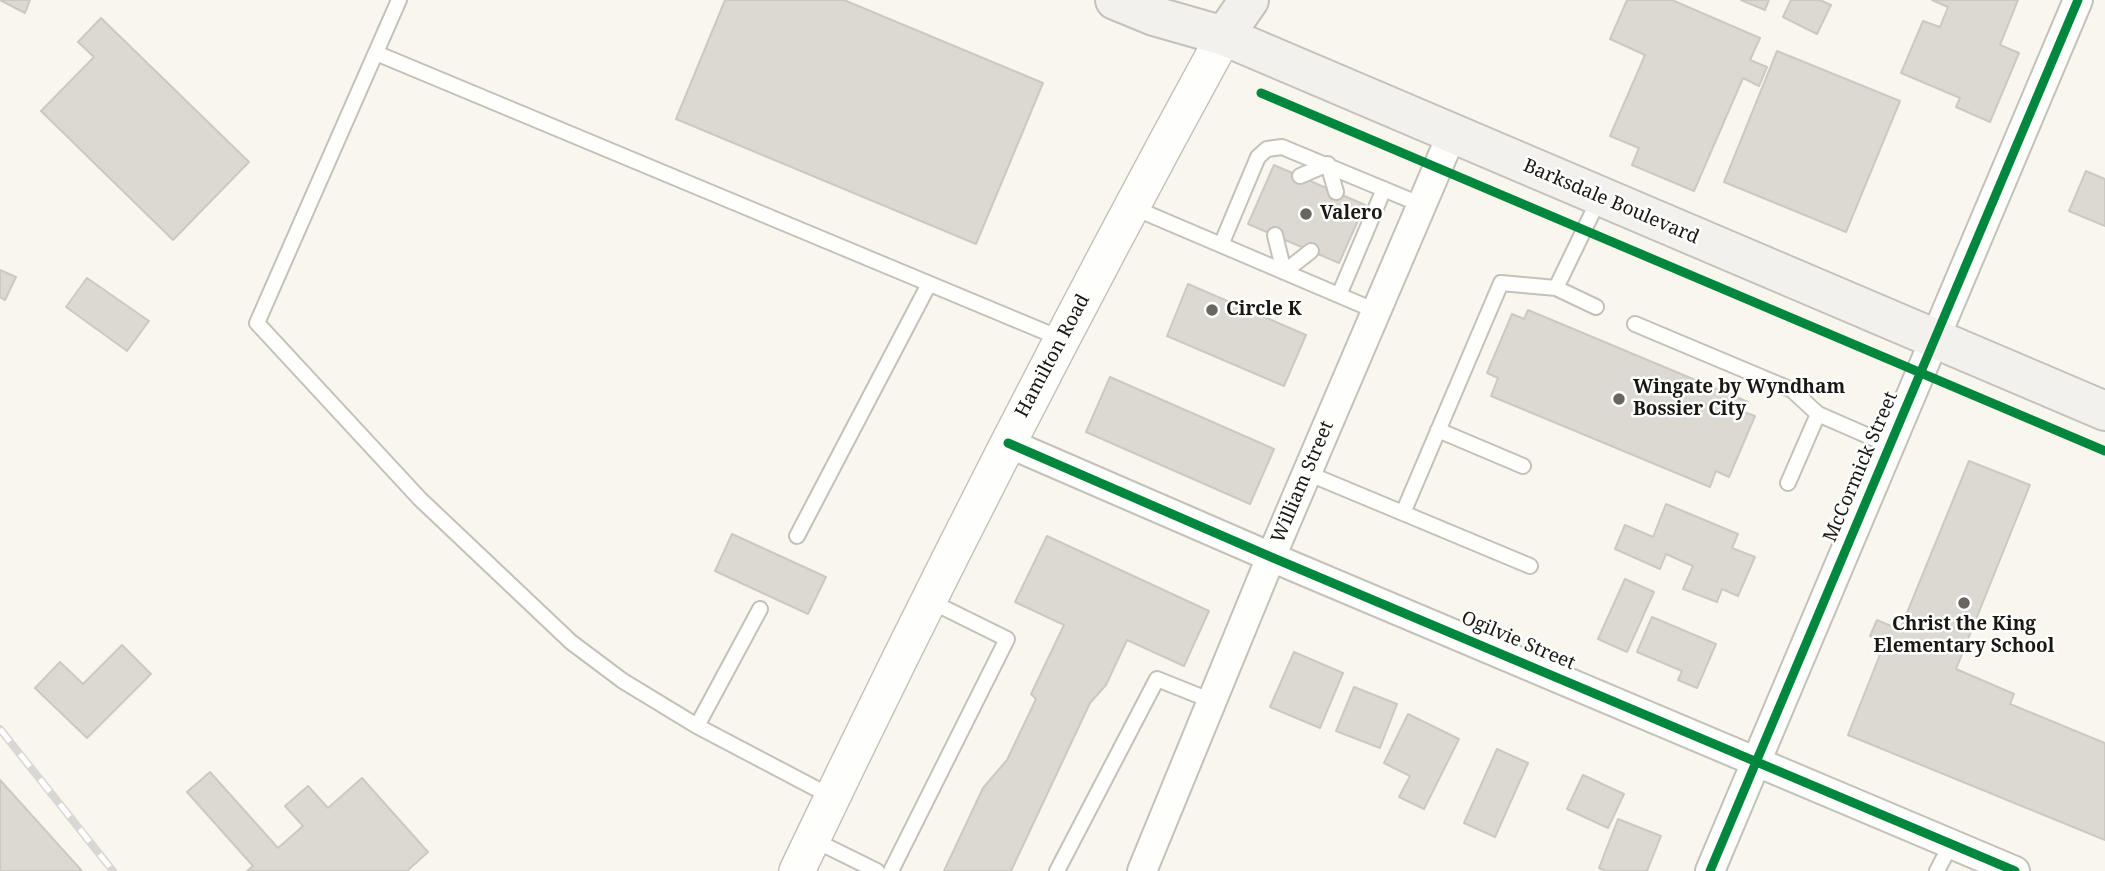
<!DOCTYPE html>
<html>
<head>
<meta charset="utf-8">
<style>
  body { margin:0 }
  canvas { display:block; background:#f9f6ed }
</style>
</head>
<body>
<canvas width="2105" height="871"></canvas>
<script>
const ctx = document.querySelector('canvas').getContext('2d');
ctx.lineJoin = 'round';
function fill(path, color) { ctx.fillStyle = color; ctx.fill(path, 'evenodd'); }
function stroke(path, color, width, dash) { ctx.strokeStyle = color; ctx.lineWidth = width; ctx.lineCap = dash ? 'butt' : 'round'; ctx.setLineDash(dash || []); ctx.stroke(path); }
function write(font, color, halo, rows, align = 'center') {
  ctx.font = font + ' "Noto Serif",serif'; ctx.lineWidth = 5; ctx.setLineDash([]); ctx.textBaseline = 'middle'; ctx.strokeStyle = halo; ctx.fillStyle = color; for (const [text, x, y, turn = 0] of rows) {
    ctx.save(); ctx.translate(x, y); ctx.rotate((+turn || 0) * Math.PI / 180); ctx.textAlign = isNaN(turn) ? turn : align; if (halo) ctx.strokeText(text, 0, 0); ctx.fillText(text, 0, 0); ctx.restore();
  }
}
const building = new Path2D(`
  M0,0H30L25,13Z
  M725,0H844L1043,83L976,244L676,119Z
  M1627,0H1672L1760,38L1750,60L1767,67L1759,86L1743,78L1694,191L1632,165L1639,148L1610,136L1645,55L1610,39Z
  M1741,0H1769L1765,10Z
  M1791,0H1820L1831,5L1817,34L1783,17Z
  M1932,0H2018L2000,45L2019,53L1990,122L1956,107L1960,98L1901,73L1923,21L1940,27L1948,7Z
  M101,18L249,162L173,240L41,111L94,57L78,42Z
  M1777,51L1900,101L1846,232L1724,182Z
  M1274,165L1365,205L1339,263L1248,224Z
  M2086,171L2105,179V226L2069,211Z
  M0,270L16,277L5,300L0,297Z
  M87,278L149,321L127,351L66,307Z
  M1188,284L1306,335L1284,386L1167,336Z
  M1528,310L1748,402L1744,412L1755,416L1729,477L1716,471L1710,487L1491,396L1498,378L1487,373L1512,314L1524,319Z
  M1110,377L1274,449L1250,504L1086,432Z
  M1969,461L2030,485L1956,669L2014,694L2010,704L2105,743V840L1848,735L1885,642L1870,636L1877,620L1900,630Z
  M1666,504L1738,534L1732,548L1755,557L1738,596L1722,589L1717,602L1683,589L1693,566L1666,554L1660,569L1615,549L1625,525L1653,537Z
  M732,534L826,577L808,614L715,571Z
  M1047,536L1209,611L1184,666L1127,640L1106,685L1090,703L1011,871H944L983,788L1007,760L1036,699L1031,694L1064,625L1015,602Z
  M1625,579L1654,592L1627,652L1598,639Z
  M1652,617L1716,644L1697,688L1678,680L1682,671L1637,652Z
  M122,645L151,674L87,738L35,688L60,662L83,684Z
  M1294,652L1343,673L1320,728L1270,707Z
  M1354,687L1397,704L1380,748L1336,731Z
  M1408,714L1459,739L1424,809L1399,797L1410,776L1384,763Z
  M1497,749L1528,763L1495,837L1464,823Z
  M210,772L278,848L303,826L285,806L308,786L328,808L362,778L428,852L407,871H247L253,866L187,792Z
  M1583,775L1624,794L1608,828L1567,809Z
  M0,780L82,871H0Z
  M1618,819L1661,836L1647,871H1606L1599,868Z`);
fill(building, '#dbd9d2');
stroke(building, '#ccc9c3', 2);
const service = new Path2D(`
  M399,0L257,323L420,499L571,642L623,681L697,726L832,797
  M376,53L1062,339
  M1300,176L1328,164L1336,192
  M1132,207L1376,311
  M1275,235L1284,272L1311,251
  M1221,245L1258,157L1267,149L1282,147L1422,205
  M1339,295L1384,189
  M1596,307L1556,288L1600,197
  M1635,324L1792,390L1818,414L1889,445
  M1438,430L1523,466
  M1307,473L1403,513L1501,283L1556,288
  M1788,483L1818,414
  M1403,513L1530,566
  M797,536L929,284
  M697,726L760,609
  M812,839L877,871
  M891,871L1007,639L930,601
  M1057,871L1157,679L1212,701
  M1937,871L1951,844`);
const minor = new Path2D(`
  M1008,443L1271,557L2015,871
  M1142,871L1271,557L1452,134
  M1710,871L2078,0`);
const tertiary = new Path2D(`
  M797,871C931,589 1074,310 1224,36`);
const secondary = new Path2D(`
  M1115,0L1154,16L1224,36L2105,411
  M1224,36L1249,0`);
stroke(service, '#c4c1ba', 18);
stroke(minor, '#c4c1ba', 32);
stroke(tertiary, '#c4c1ba', 38);
stroke(secondary, '#c4c1ba', 42);
stroke(service, '#fefefc', 14);
stroke(minor, '#fefefc', 28);
stroke(tertiary, '#fefefc', 35);
stroke(secondary, '#f2f1ee', 38);
const rail = new Path2D(`
  M0,729L113,871`);
stroke(rail, '#d8d7d4', 8);
stroke(rail, '#fff', 5, [16]);
stroke(new Path2D(`
  M1261,93L2105,451
  M1008,443L1271,557L2015,871
  M1710,871L2078,0`), '#00873e', 9);
for (const [x, y, r, color] of [
  [1306,214,7,"#68665f"],
  [1212,310,7,"#68665f"],
  [1619,399,7,"#68665f"],
  [1964,603,7,"#68665f"]
]) { const dot = new Path2D(); dot.arc(x, y, r, 0, 2 * Math.PI); ctx.fillStyle = color; ctx.fill(dot); stroke(dot, '#fff', 2.5); }
write('19px', '#1a1812', '#fff', [
  ["Barksdale Boulevard",1611,202,23],
  ["Hamilton Road",1053,356,-62],
  ["McCormick Street",1861,467,-67],
  ["William Street",1303,482,-67],
  ["Ogilvie Street",1518,641,23]
]);
write('bold 19px', '#1a1812', '#fff', [
  ["Valero",1320,214],
  ["Circle K",1226,310],
  ["Wingate by Wyndham",1633,388],
  ["Bossier City",1633,410],
  ["Christ the King",1964,625,"center"],
  ["Elementary School",1964,647,"center"]
], 'left');
</script>
</body>
</html>
